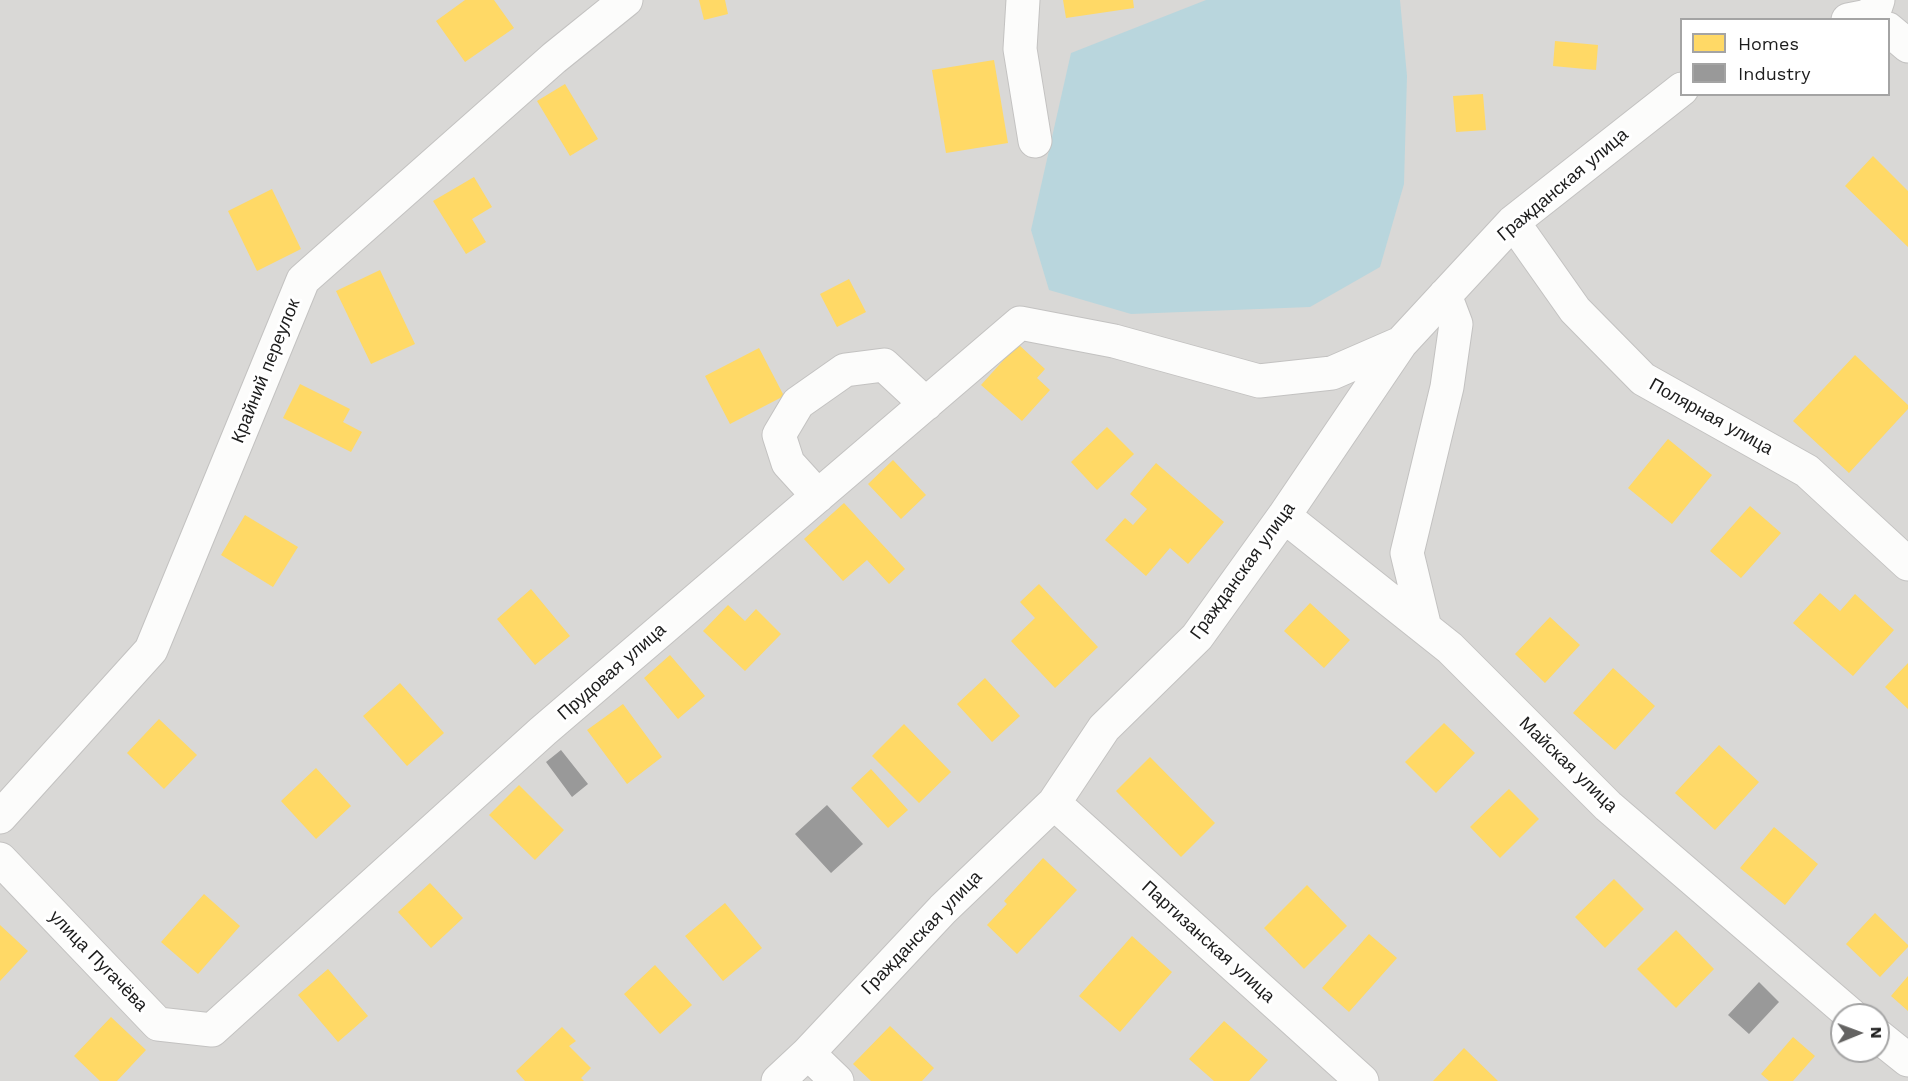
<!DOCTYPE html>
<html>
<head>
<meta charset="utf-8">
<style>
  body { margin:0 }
  #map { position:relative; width:1908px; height:1081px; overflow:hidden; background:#eae8e5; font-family:"Work Sans",sans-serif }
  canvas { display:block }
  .legend { position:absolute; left:1680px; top:18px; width:210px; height:78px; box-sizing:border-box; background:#fff; border:2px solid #a4a4a4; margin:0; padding:8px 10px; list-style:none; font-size:18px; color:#1c1c1c }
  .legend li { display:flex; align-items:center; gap:12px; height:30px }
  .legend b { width:30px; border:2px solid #a4a4a4 }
  .north { position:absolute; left:1830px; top:1003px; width:60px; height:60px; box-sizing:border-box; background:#fff; border:2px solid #a4a4a4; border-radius:50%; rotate:89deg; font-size:16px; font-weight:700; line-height:24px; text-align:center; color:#1c1c1c }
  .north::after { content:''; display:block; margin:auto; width:21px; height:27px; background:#646362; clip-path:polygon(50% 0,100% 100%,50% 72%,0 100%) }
</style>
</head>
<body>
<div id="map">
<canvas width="1908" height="1081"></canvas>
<ul class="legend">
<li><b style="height:16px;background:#ffd966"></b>Homes</li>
<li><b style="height:16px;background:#999"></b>Industry</li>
</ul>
<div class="north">N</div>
</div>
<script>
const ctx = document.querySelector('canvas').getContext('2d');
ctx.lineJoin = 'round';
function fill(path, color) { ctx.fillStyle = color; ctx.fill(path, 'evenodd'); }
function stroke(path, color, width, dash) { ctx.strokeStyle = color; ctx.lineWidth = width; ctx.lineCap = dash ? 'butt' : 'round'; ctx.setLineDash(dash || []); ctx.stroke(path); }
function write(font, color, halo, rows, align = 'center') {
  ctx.font = font + ' "Work Sans",sans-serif'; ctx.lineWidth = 6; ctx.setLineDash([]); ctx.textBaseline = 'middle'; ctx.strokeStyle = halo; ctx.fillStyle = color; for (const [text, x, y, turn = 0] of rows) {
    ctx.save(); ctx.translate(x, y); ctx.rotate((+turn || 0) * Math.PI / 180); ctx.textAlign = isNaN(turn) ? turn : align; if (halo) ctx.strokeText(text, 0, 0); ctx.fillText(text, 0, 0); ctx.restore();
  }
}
fill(new Path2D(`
  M0,0H1908V1081H0ZM1682,20H1888V94H1682ZM1842,1015H1878V1051H1842Z`), '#d9d8d6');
fill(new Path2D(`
  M1206,0H1400L1407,76L1404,184L1380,267L1310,307L1131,314L1049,290L1031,230L1071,53Z`), '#b9d6dd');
fill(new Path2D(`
  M465,0H494L514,28L465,62L436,21Z
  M699,0H725L728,14L704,20Z
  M1063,0H1133L1134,8L1066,18Z
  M1555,41L1598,45L1596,70L1553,66Z
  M994,60L1008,143L946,153L932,70Z
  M565,84L598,139L570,156L537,101Z
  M1483,94L1486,130L1456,132L1453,96Z
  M1873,156L1908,191V247L1845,186Z
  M474,177L492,207L472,219L486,242L466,254L433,201Z
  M272,189L301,249L257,271L228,211Z
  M380,270L415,344L371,364L336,291Z
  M849,279L866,312L837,327L820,294Z
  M1018,344L1045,369L1037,378L1050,390L1022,421L981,385Z
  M759,348L784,396L730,424L705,376Z
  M1855,355L1908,405V409L1849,473L1793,421Z
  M300,384L350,409L343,422L362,432L351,452L283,418Z
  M1107,427L1134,454L1097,490L1071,462Z
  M1668,439L1712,475L1672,524L1628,488Z
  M893,460L926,495L901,519L868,484Z
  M1156,463L1224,522L1188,564L1170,548L1146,576L1105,540L1125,518L1133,525L1147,509L1130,494Z
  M844,503L905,569L889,584L867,560L843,581L804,539Z
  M1750,506L1781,533L1741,578L1710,551Z
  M245,515L298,547L273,587L221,555Z
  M1039,584L1098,647L1055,688L1011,641L1035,618L1020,602Z
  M531,589L570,636L535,665L497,619Z
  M1820,593L1840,611L1855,594L1894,630L1853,676L1793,623Z
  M1310,603L1350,640L1324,668L1284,631Z
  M728,605L745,621L756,609L781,634L745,671L703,631Z
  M1550,617L1580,645L1545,683L1515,654Z
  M670,655L705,696L678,719L644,678Z
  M1908,663V709L1885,687Z
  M1613,668L1655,706L1615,750L1573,713Z
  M985,678L1020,716L992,742L957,704Z
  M400,683L444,733L407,766L363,716Z
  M623,704L662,757L627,784L587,730Z
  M159,719L197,755L164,789L127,753Z
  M1444,723L1475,753L1436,793L1405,762Z
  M904,724L951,772L919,803L872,756Z
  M1719,745L1759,782L1715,830L1675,793Z
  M1150,757L1215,823L1181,857L1116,791Z
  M316,768L351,806L316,839L281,801Z
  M871,769L908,810L888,828L851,788Z
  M519,785L564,830L535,860L489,815Z
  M1509,789L1539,819L1500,858L1470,827Z
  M1774,827L1818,864L1785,905L1740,868Z
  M1043,858L1077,890L1017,954L987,925L1007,904L1004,901Z
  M1614,879L1644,909L1605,948L1575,917Z
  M430,883L463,918L431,948L398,912Z
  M1307,885L1347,926L1304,969L1264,928Z
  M204,894L240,926L198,974L161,942Z
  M725,903L762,948L723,981L685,936Z
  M1875,913L1908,945V947L1880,977L1846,944Z
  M0,925L28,951L0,981Z
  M1676,930L1714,969L1676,1008L1637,969Z
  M1369,934L1397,958L1349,1012L1322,988Z
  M1132,936L1172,972L1120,1032L1079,996Z
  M655,965L692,1005L660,1034L624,994Z
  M328,969L368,1016L338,1042L298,995Z
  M1908,976V1011L1891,996Z
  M111,1017L146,1050L117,1081H100L74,1056Z
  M1224,1021L1268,1060L1249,1081H1214L1189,1059Z
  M890,1026L934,1068L922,1081H871L853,1064Z
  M562,1027L576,1041L569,1046L591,1068L581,1078L584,1081H525L516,1071Z
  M1793,1037L1815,1056L1793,1081H1769L1761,1074Z
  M1464,1048L1498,1081H1433Z`), '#ffd966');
fill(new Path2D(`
  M561,750L588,784L572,797L546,762Z
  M827,805L863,844L831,873L795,834Z
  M1759,982L1779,1002L1749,1034L1728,1015Z`), '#999');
const minor = new Path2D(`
  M1023,0L1020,49L1035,141
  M1848,20L1873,15L1878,0
  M1888,29L1908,46
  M1513,222L1575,310L1643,379L1807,471L1908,564
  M818,496L788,463L779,435L798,403L845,370L884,365L926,404
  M1284,516L1450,648L1608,806L1851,1015
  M1425,628L1407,553L1447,387L1456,324L1445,295
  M1054,803L1362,1081
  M0,817L151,650L303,280L554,58L626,0
  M0,859L158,1024L212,1030L543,731L1020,323L1114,341L1259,381L1332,373L1401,343
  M1878,1036L1908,1060
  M808,1053L837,1081
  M778,1081L808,1053L943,909L1054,803L1104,728L1197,637L1284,516L1401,343L1513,222L1682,89`);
stroke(minor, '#c3c2c1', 35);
stroke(minor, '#fcfcfb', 33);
write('18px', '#1c1c1c', '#fff', [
  ["Гражданская улица",1563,185,-40],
  ["Крайний переулок",266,371,-68],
  ["Полярная улица",1711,417,29],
  ["Гражданская улица",1243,571,-54],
  ["Прудовая улица",612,672,-41],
  ["Майская улица",1568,765,44],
  ["Гражданская улица",922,933,-46],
  ["Партизанская улица",1208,942,42],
  ["улица Пугачёва",98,961,46]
]);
</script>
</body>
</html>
